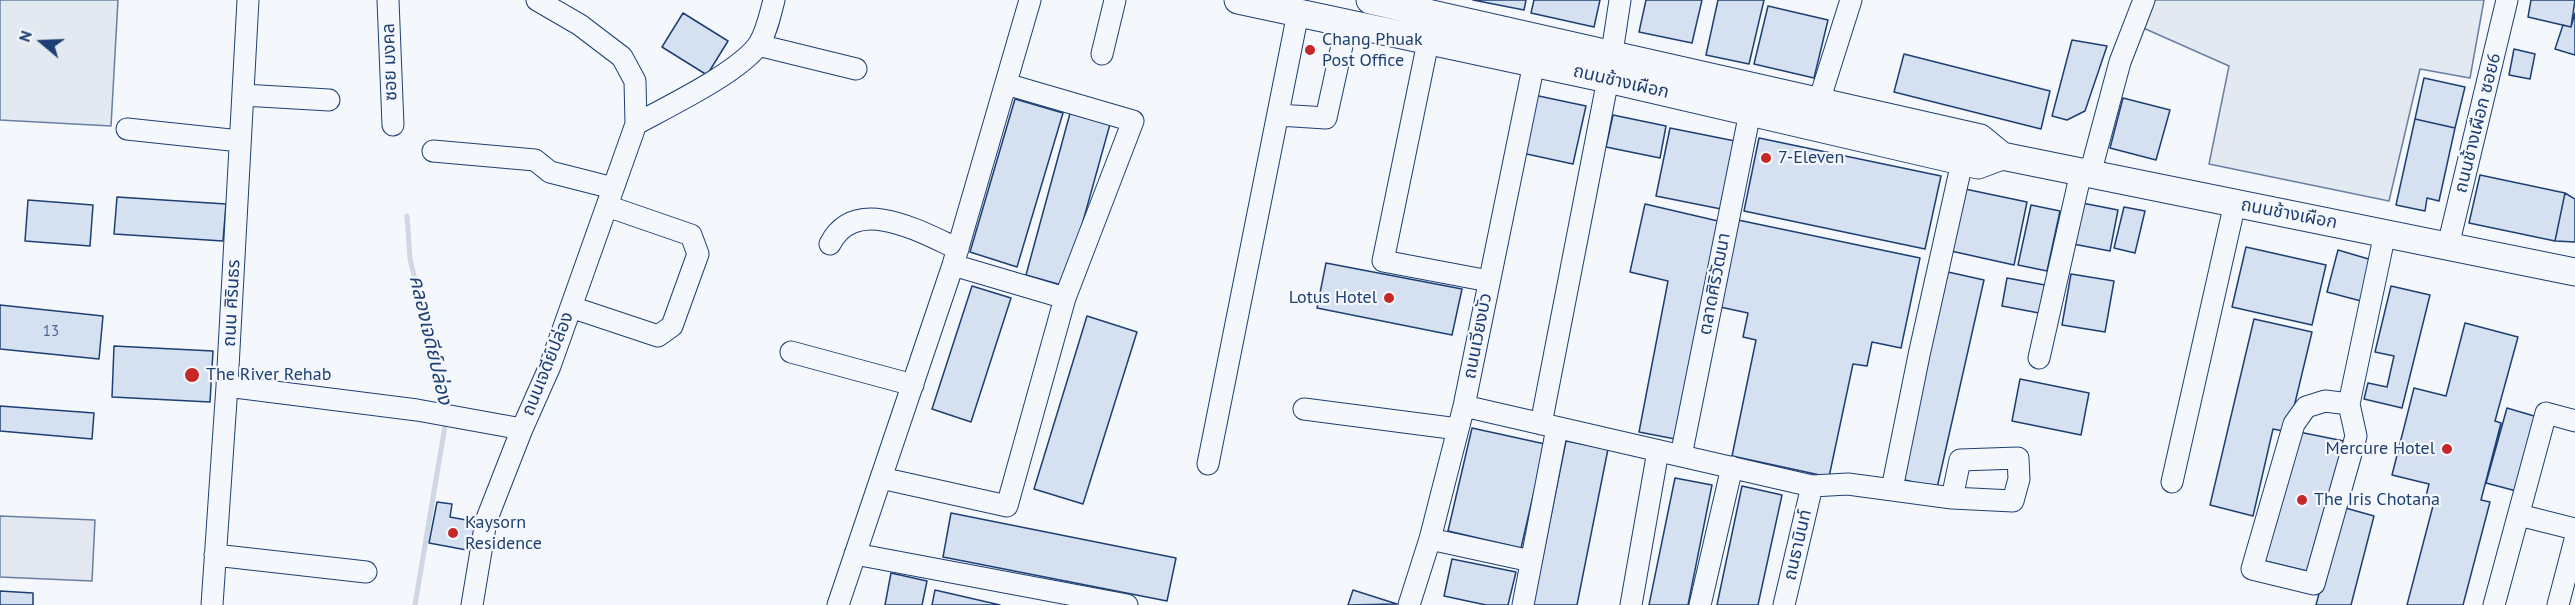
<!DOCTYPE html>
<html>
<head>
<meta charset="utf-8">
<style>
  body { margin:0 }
  #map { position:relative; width:2575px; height:605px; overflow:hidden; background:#f4f7fb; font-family:"PT Sans",sans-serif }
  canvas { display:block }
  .north { position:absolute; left:12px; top:12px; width:60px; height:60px; -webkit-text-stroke:4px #f4f7fb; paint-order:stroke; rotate:289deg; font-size:16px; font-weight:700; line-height:24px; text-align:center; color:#1d3f73 }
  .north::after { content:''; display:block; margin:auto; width:21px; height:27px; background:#1d3f73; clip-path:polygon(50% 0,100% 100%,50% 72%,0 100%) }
</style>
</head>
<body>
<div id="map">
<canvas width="2575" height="605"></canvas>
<div class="north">N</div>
</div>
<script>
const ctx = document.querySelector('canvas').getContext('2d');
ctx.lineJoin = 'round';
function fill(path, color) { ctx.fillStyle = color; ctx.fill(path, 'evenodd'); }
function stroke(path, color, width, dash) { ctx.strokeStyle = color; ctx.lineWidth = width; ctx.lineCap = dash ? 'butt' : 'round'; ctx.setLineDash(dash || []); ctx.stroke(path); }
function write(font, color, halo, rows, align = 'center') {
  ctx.font = font + ' "PT Sans","Noto Sans Thai",sans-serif'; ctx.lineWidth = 4.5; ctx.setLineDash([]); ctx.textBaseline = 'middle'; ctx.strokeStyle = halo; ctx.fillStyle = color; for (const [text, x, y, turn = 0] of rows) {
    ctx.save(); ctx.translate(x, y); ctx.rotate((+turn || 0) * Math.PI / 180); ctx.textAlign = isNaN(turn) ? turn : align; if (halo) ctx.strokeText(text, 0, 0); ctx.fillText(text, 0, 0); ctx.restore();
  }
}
const green = new Path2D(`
  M0,0H118L111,126L0,120Z
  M2155,0H2484L2470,78L2420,69L2389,201L2209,164L2229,66L2141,27Z`);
fill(green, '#e3e9f0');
stroke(green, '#687fa3', 1.5);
const parking = new Path2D(`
  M0,516L95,520L92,581L0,577Z`);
fill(parking, '#e3e8f0');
stroke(parking, '#687fa3', 1.5);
stroke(new Path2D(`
  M407,216L410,259L447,411
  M415,605L446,420`), '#cfd7e4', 5);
const building = new Path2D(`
  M1473,0H1526L1524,10Z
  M1534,0H1600L1594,27L1531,13Z
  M1646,0H1702L1692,43L1639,32Z
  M1718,0H1764L1749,64L1706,55Z
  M2531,0H2575L2571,27L2528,17Z
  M1768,6L1828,20L1814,78L1754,64Z
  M683,13L728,41L707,75L662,47Z
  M2575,13V55L2555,49L2563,25L2571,27Z
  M2072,40L2107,46L2085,111L2067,120L2052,116Z
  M2514,49L2535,54L2530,79L2509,75Z
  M1904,54L2050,91L2041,129L1894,92Z
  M2424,78L2465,87L2455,128L2415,119Z
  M1534,95L1586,106L1573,164L1522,153Z
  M2123,98L2170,110L2156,160L2110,148Z
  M1015,99L1063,113L1017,267L970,252Z
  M1072,106L1112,117L1065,286L1026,275Z
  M1613,115L1666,126L1660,158L1606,147Z
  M2415,119L2455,128L2439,201L2427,198L2425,211L2396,205Z
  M1670,128L1735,141L1721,209L1656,196Z
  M1759,138L1941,176L1925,249L1744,211Z
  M2480,175L2565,193L2555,241L2469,223Z
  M1965,189L2027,202L2014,265L1951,251Z
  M2565,193L2575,199V242L2555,241Z
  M117,197L226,204L223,241L114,234Z
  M28,200L93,205L90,246L25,241Z
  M2082,203L2118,210L2110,251L2073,244Z
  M1645,204L1718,221L1675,439L1639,432L1668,281L1630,272Z
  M2031,205L2060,211L2047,271L2018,265Z
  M2124,207L2145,211L2135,253L2114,248Z
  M1738,220L1920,258L1901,348L1872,342L1867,366L1853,364L1829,477L1732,456L1756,340L1743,337L1748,313L1720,307Z
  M2246,247L2326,265L2312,325L2232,307Z
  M2338,250L2372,260L2361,301L2327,292Z
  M1326,263L1462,289L1452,335L1317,308Z
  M1948,272L1984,280L1937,488L1901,479Z
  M2071,274L2114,281L2105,332L2062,325Z
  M2007,278L2045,285L2039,313L2002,306Z
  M972,286L1011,298L971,422L932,409Z
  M2391,286L2430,295L2402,408L2364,399L2368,383L2387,387L2394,356L2375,352Z
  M0,305L103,316L99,359L0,349Z
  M1087,316L1137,332L1083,504L1034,489Z
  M2254,319L2312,332L2288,432L2273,429L2253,516L2210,505Z
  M2465,323L2518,337L2495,421L2501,423L2481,500L2490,502L2463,605H2407L2434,502L2425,500L2429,484L2392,475L2414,388L2446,396Z
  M114,346L213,351L210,402L112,397Z
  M2020,379L2089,393L2081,435L2012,421Z
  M0,406L94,413L92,439L0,431Z
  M2507,408L2541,418L2520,492L2486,483Z
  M1472,428L1545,444L1521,548L1448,531Z
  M2294,431L2344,441L2307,571L2261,560Z
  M1566,441L1608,449L1577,605H1533Z
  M1675,478L1712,485L1688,605H1649Z
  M1742,486L1782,495L1758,605H1717Z
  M437,502L452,504L450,517L477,522L472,551L429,543Z
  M2342,507L2374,516L2351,605H2316Z
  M951,513L1176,558L1167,601L943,557Z
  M1452,559L1516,572L1508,605H1486L1444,596Z
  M891,573L927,581L922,605H885Z
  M935,590L1000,605H932Z
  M1353,590L1397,604L1348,605Z
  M0,591L33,593V605H0Z`);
fill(building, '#d5e0f0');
stroke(building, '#1d3f73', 1.5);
const minor = new Path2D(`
  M388,0L393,125
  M1428,42L1383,261L1489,281
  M758,45L856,69
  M1102,54L1115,0
  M243,95L329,100
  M1819,101L1851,0
  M1278,115L1326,118L1347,23
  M636,124C667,107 740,72 759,44C767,31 770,15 774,0
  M127,129L240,141
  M433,151L535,160L550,172L613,188
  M2090,174L2120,62L2144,0
  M830,244C856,194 921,232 958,249
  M2448,246L2507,0
  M953,265L1065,298
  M571,307L658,336L672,326L698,254L691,235L607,206
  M791,352L913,385
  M2039,358L2081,172
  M227,386L417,410L522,429
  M2349,404L2325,401L2306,407L2294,424L2252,569L2314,584L2356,436L2349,404L2385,233
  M1464,406L1812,486L1848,484L1952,498L2013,501L2019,479L2018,458L1960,460L1952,498
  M1304,409L1458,429
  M1541,424L1608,79L1620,0
  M1681,456L1750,112
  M1208,464L1298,13
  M881,478L1007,506L1065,298L1133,121L1006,84
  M2172,482L2235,203
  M1892,489L1919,355L1962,162
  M2519,515L2575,529
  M1430,539L1531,561
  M855,554L1127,605
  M215,555L366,572
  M212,605L227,386L248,0
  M472,605L486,521L522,429L550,366L636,124L635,81L622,57L580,25L537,0
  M838,605L953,265L1030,0
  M1409,605L1430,539L1464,406L1534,63
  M1523,605L1557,428
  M1631,605L1658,451
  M1700,605L1732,467
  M1784,605L1812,486
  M2494,605L2546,413L2575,421
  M2558,605L2575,540`);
const major = new Path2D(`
  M1238,0L1608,79L1978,165L2002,156
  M1370,0L1980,138L2002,156L2575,272`);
stroke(minor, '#1d3f73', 23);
stroke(major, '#1d3f73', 29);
stroke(minor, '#f4f7fb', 21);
stroke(major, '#f4f7fb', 27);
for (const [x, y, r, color] of [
  [1310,50,6,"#c62828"],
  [1766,158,6,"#c62828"],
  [1389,298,6,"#c62828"],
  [192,375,8,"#c62828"],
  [2447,449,6,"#c62828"],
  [2302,500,6,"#c62828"],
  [453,533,6,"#c62828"]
]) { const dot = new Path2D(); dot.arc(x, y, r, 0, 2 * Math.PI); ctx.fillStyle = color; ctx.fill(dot); stroke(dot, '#f4f7fb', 2); }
write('15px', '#4b6792', null, [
  ["13",51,332]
]);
write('18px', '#1d3f73', '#f4f7fb', [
  ["Chang Phuak",1322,40],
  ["Post Office",1322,61],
  ["7-Eleven",1778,158],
  ["Lotus Hotel",1377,298,"right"],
  ["The River Rehab",206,375],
  ["Mercure Hotel",2435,449,"right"],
  ["The Iris Chotana",2314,500],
  ["Kaysorn",465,523],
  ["Residence",465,544]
], 'left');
write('18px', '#1d3f73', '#f4f7fb', [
  ["ซอย มงคล",390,62,-92],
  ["ถนนช้างเผือก",1621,82,13],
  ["ถนนช้างเผือก ซอย6",2478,123,-76],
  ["ถนนช้างเผือก",2289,214,11],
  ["ตลาดศิริวัฒนา",1715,284,-79],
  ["ถนน ศิรินธร",232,303,-87],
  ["ถนนเวียงบัว",1478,336,-79],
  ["ถนนเจดีย์ปล่อง",548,364,-68],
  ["ถนธานินท์",1798,545,-77]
]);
write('italic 20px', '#1d3f73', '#f4f7fb', [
  ["คลองเจดีย์ปล่อง",430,340,77]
]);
</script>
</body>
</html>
